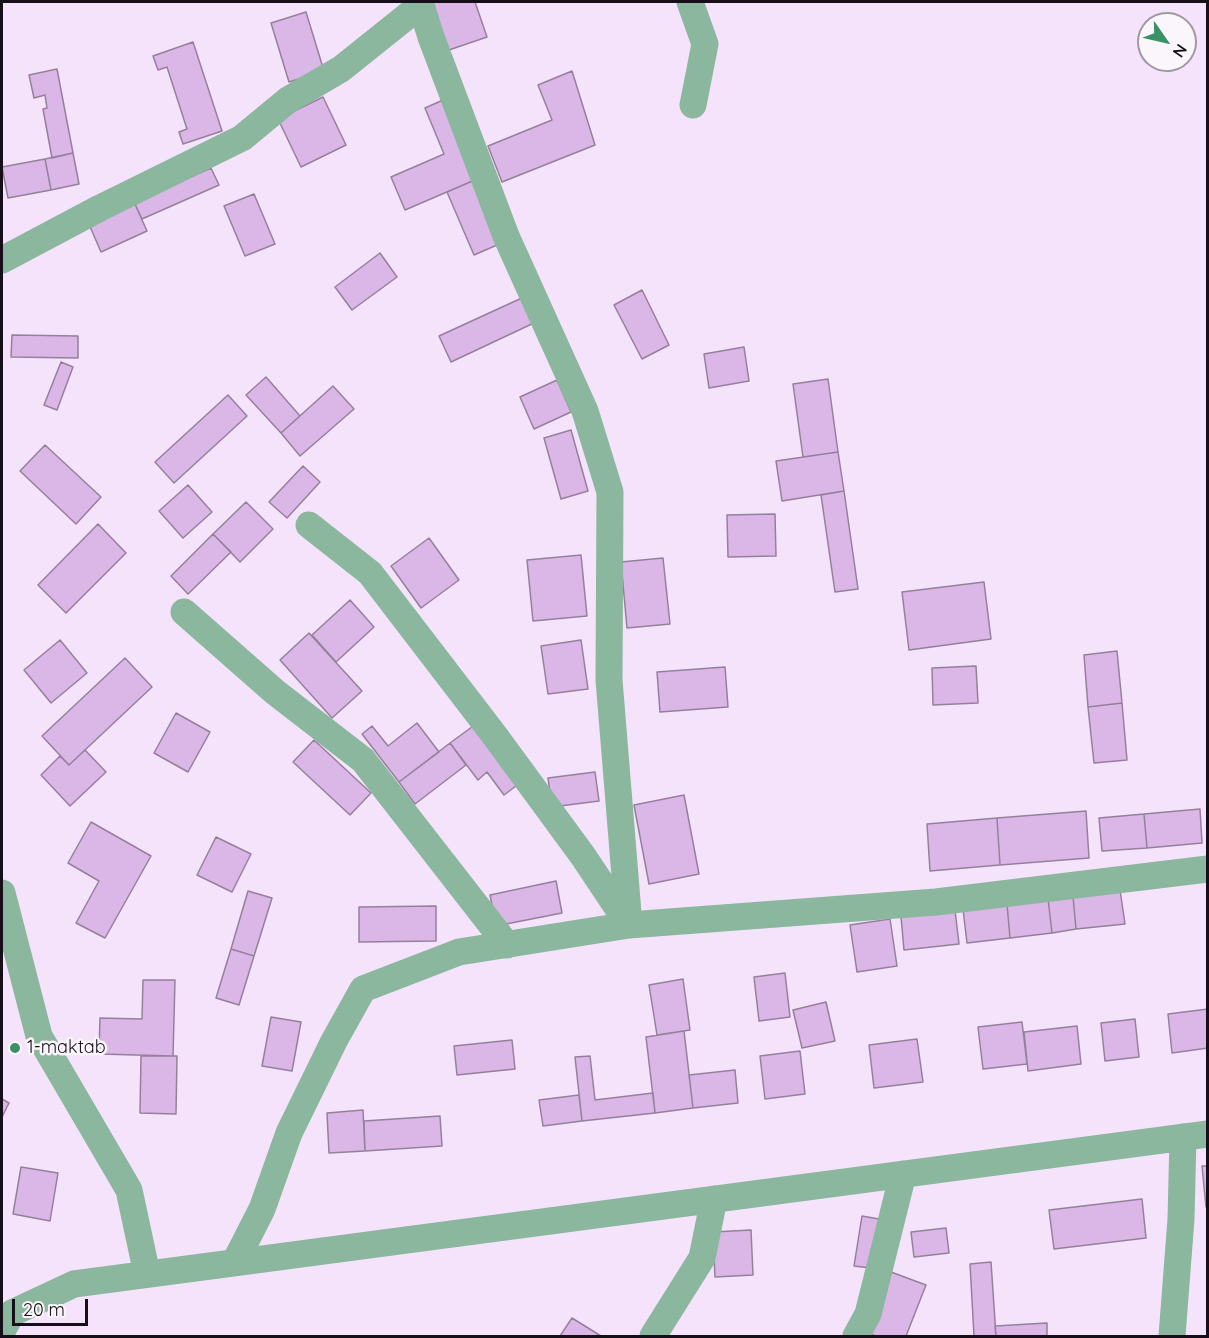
<!DOCTYPE html>
<html>
<head>
<meta charset="utf-8">
<style>
  body { margin:0 }
  #map { position:relative; width:1209px; height:1338px; overflow:hidden; background:#f5e3fc; font-family:Quicksand,sans-serif }
  canvas { display:block }
  .frame { position:absolute; inset:0; border:3px solid #160e18; pointer-events:none }
  .north { position:absolute; left:1137px; top:12px; width:60px; height:60px; box-sizing:border-box; background:#faf6fc; border:2px solid #9f99a1; border-radius:50%; rotate:124deg; font-size:16px; font-weight:700; line-height:24px; text-align:center; color:#160e18 }
  .north::after { content:''; display:block; margin:auto; width:21px; height:27px; background:#399165; clip-path:polygon(50% 0,100% 100%,50% 72%,0 100%) }
  .scale { position:absolute; left:12px; top:1299px; width:76px; height:27px; box-sizing:border-box; border:3px solid #160e18; border-top:0; padding-left:8px; font-size:18px; line-height:21px; white-space:nowrap; color:#160e18; -webkit-text-stroke:4px #faf6fc; paint-order:stroke }
</style>
</head>
<body>
<div id="map">
<canvas width="1209" height="1338"></canvas>
<div class="frame"></div>
<div class="north">N</div>
<div class="scale">20 m</div>
</div>
<script>
const ctx = document.querySelector('canvas').getContext('2d');
ctx.lineJoin = 'round';
function fill(path, color) { ctx.fillStyle = color; ctx.fill(path, 'evenodd'); }
function stroke(path, color, width, dash) { ctx.strokeStyle = color; ctx.lineWidth = width; ctx.lineCap = dash ? 'butt' : 'round'; ctx.setLineDash(dash || []); ctx.stroke(path); }
function write(font, color, halo, rows, align = 'center') {
  ctx.font = font + ' Quicksand,sans-serif'; ctx.lineWidth = 5; ctx.setLineDash([]); ctx.textBaseline = 'middle'; ctx.strokeStyle = halo; ctx.fillStyle = color; for (const [text, x, y, turn = 0] of rows) {
    ctx.save(); ctx.translate(x, y); ctx.rotate((+turn || 0) * Math.PI / 180); ctx.textAlign = isNaN(turn) ? turn : align; if (halo) ctx.strokeText(text, 0, 0); ctx.fillText(text, 0, 0); ctx.restore();
  }
}
const building = new Path2D(`
  M429,2H475L487,37L446,51Z
  M306,12L324,71L289,82L271,23Z
  M193,42L222,131L183,144L179,132L187,129L167,67L158,70L153,56Z
  M57,69L73,153L52,158L43,109L47,108L45,95L34,98L29,75Z
  M572,71L595,145L502,182L488,146L552,120L538,85Z
  M323,97L346,145L301,167L278,119Z
  M443,100L477,179L405,210L391,177L444,154L425,108Z
  M73,153L79,184L51,190L45,159Z
  M45,159L51,190L8,198L2,167Z
  M211,168L219,185L142,219L134,202Z
  M477,179L504,242L474,255L447,192Z
  M254,194L275,244L245,256L224,206Z
  M134,202L147,231L101,252L88,222Z
  M380,253L397,277L352,310L335,287Z
  M642,290L669,345L642,359L614,305Z
  M524,297L536,322L451,362L439,336Z
  M12,335L78,336V358L11,357Z
  M744,347L749,381L709,388L704,354Z
  M61,362L73,367L57,410L44,405Z
  M266,377L300,416L281,433L246,395Z
  M828,379L838,452L803,457L793,384Z
  M557,380L571,412L534,429L520,397Z
  M333,386L354,409L300,456L281,433Z
  M228,395L247,416L174,483L155,462Z
  M571,430L588,491L561,499L544,438Z
  M45,445L101,497L76,524L20,471Z
  M838,452L844,491L782,501L776,461Z
  M303,466L320,482L287,518L269,502Z
  M188,485L212,512L183,538L159,511Z
  M844,491L858,589L835,592L821,495Z
  M246,502L273,529L240,562L213,534Z
  M775,514L776,556L728,557L727,515Z
  M98,524L126,553L66,613L38,585Z
  M213,534L231,552L188,594L171,576Z
  M429,538L459,580L421,608L391,566Z
  M581,555L587,616L533,621L527,560Z
  M663,558L670,624L627,628L621,562Z
  M984,582L991,639L909,650L902,592Z
  M350,600L374,627L336,662L312,635Z
  M309,633L362,691L332,718L280,660Z
  M60,640L87,673L51,703L24,670Z
  M581,640L588,689L548,694L541,646Z
  M1117,651L1122,703L1088,707L1084,655Z
  M125,658L152,687L69,765L42,736Z
  M976,666L978,703L933,705L932,668Z
  M725,667L728,707L660,712L657,672Z
  M1122,703L1127,760L1094,763L1088,707Z
  M176,713L210,732L188,772L154,753Z
  M417,723L439,752L399,782L362,734L372,726L388,746Z
  M476,724L520,783L504,795L487,772L478,780L450,743Z
  M314,740L371,793L350,815L293,762Z
  M450,743L466,765L415,804L399,782Z
  M85,750L106,772L70,806L41,775L60,756L69,765Z
  M595,772L599,801L552,807L548,778Z
  M684,795L699,874L649,884L634,805Z
  M1200,809L1202,843L1147,848L1144,814Z
  M1086,811L1089,858L1000,865L997,818Z
  M1144,814L1147,848L1102,851L1099,818Z
  M997,818L1000,865L930,871L927,824Z
  M91,822L151,856L105,938L76,923L99,881L68,863Z
  M216,837L251,854L232,892L197,875Z
  M556,881L562,913L496,926L490,895Z
  M1120,890L1125,924L1076,929L1073,896Z
  M248,891L272,898L254,956L231,949Z
  M1073,896L1076,929L1052,933L1048,899Z
  M1048,899L1052,933L1010,938L1007,904Z
  M1007,904L1010,938L967,943L963,909Z
  M436,906V941L359,942V907Z
  M955,910L959,944L904,950L901,917Z
  M890,919L897,966L857,972L850,925Z
  M231,949L254,956L239,1005L216,998Z
  M785,973L790,1017L759,1021L754,977Z
  M683,979L690,1030L657,1035L649,985Z
  M143,980H175L173,1056L99,1054L100,1018L142,1019Z
  M826,1002L835,1041L802,1048L793,1010Z
  M1208,1009V1048L1172,1053L1168,1014Z
  M271,1017L301,1022L292,1071L262,1066Z
  M1135,1019L1139,1057L1105,1061L1101,1023Z
  M1022,1022L1027,1064L983,1069L978,1027Z
  M1077,1026L1081,1064L1028,1071L1024,1032Z
  M684,1031L693,1108L655,1113L646,1037Z
  M917,1039L923,1082L874,1088L869,1045Z
  M512,1040L515,1069L457,1075L454,1046Z
  M800,1051L805,1094L765,1099L760,1056Z
  M141,1056H177L176,1114L140,1113Z
  M590,1056L595,1100L653,1093L655,1113L582,1121L575,1057Z
  M735,1070L738,1103L693,1108L689,1075Z
  M579,1095L582,1121L543,1126L539,1100Z
  M2,1099L9,1103L2,1117Z
  M363,1110L365,1151L329,1153L327,1113Z
  M440,1116L442,1146L365,1151L364,1121Z
  M1202,1166H1208V1207H1206Z
  M21,1167L58,1173L50,1221L13,1214Z
  M1142,1199L1146,1238L1054,1249L1049,1210Z
  M862,1216L879,1219L870,1268L854,1266Z
  M946,1228L949,1253L914,1257L911,1232Z
  M751,1230L753,1275L715,1277L713,1232Z
  M991,1262L996,1336H974L970,1264Z
  M891,1272L926,1285L906,1336H876L867,1333Z
  M572,1318L601,1336H560Z
  M1047,1323V1336H996L995,1326Z`);
fill(building, '#dbb7e7');
stroke(building, '#95809c', 1.5);
stroke(new Path2D(`
  M690,2L705,44L693,105
  M2,260L100,208L242,138L288,100L341,69L421,5
  M309,525L370,573L495,736L583,856L629,925L609,680L610,492L585,411L506,236L431,37L420,2
  M184,612L275,692L363,760L507,945
  M2,893L39,1036L129,1190L147,1274
  M235,1262L262,1209L289,1133L334,1041L363,989L459,952L629,925L936,902L1208,869
  M2,1331L12,1313L74,1284L1208,1134
  M653,1336L702,1258L714,1199
  M856,1336L868,1314L903,1174
  M1172,1336L1181,1219L1183,1137`), '#8ab79d', 27);
for (const [x, y, r, color] of [
  [15,1048,6,"#399165"]
]) { const dot = new Path2D(); dot.arc(x, y, r, 0, 2 * Math.PI); ctx.fillStyle = color; ctx.fill(dot); stroke(dot, '#faf6fc', 2); }
write('18px', '#160e18', '#faf6fc', [
  ["1-maktab",27,1048]
], 'left');
</script>
</body>
</html>
